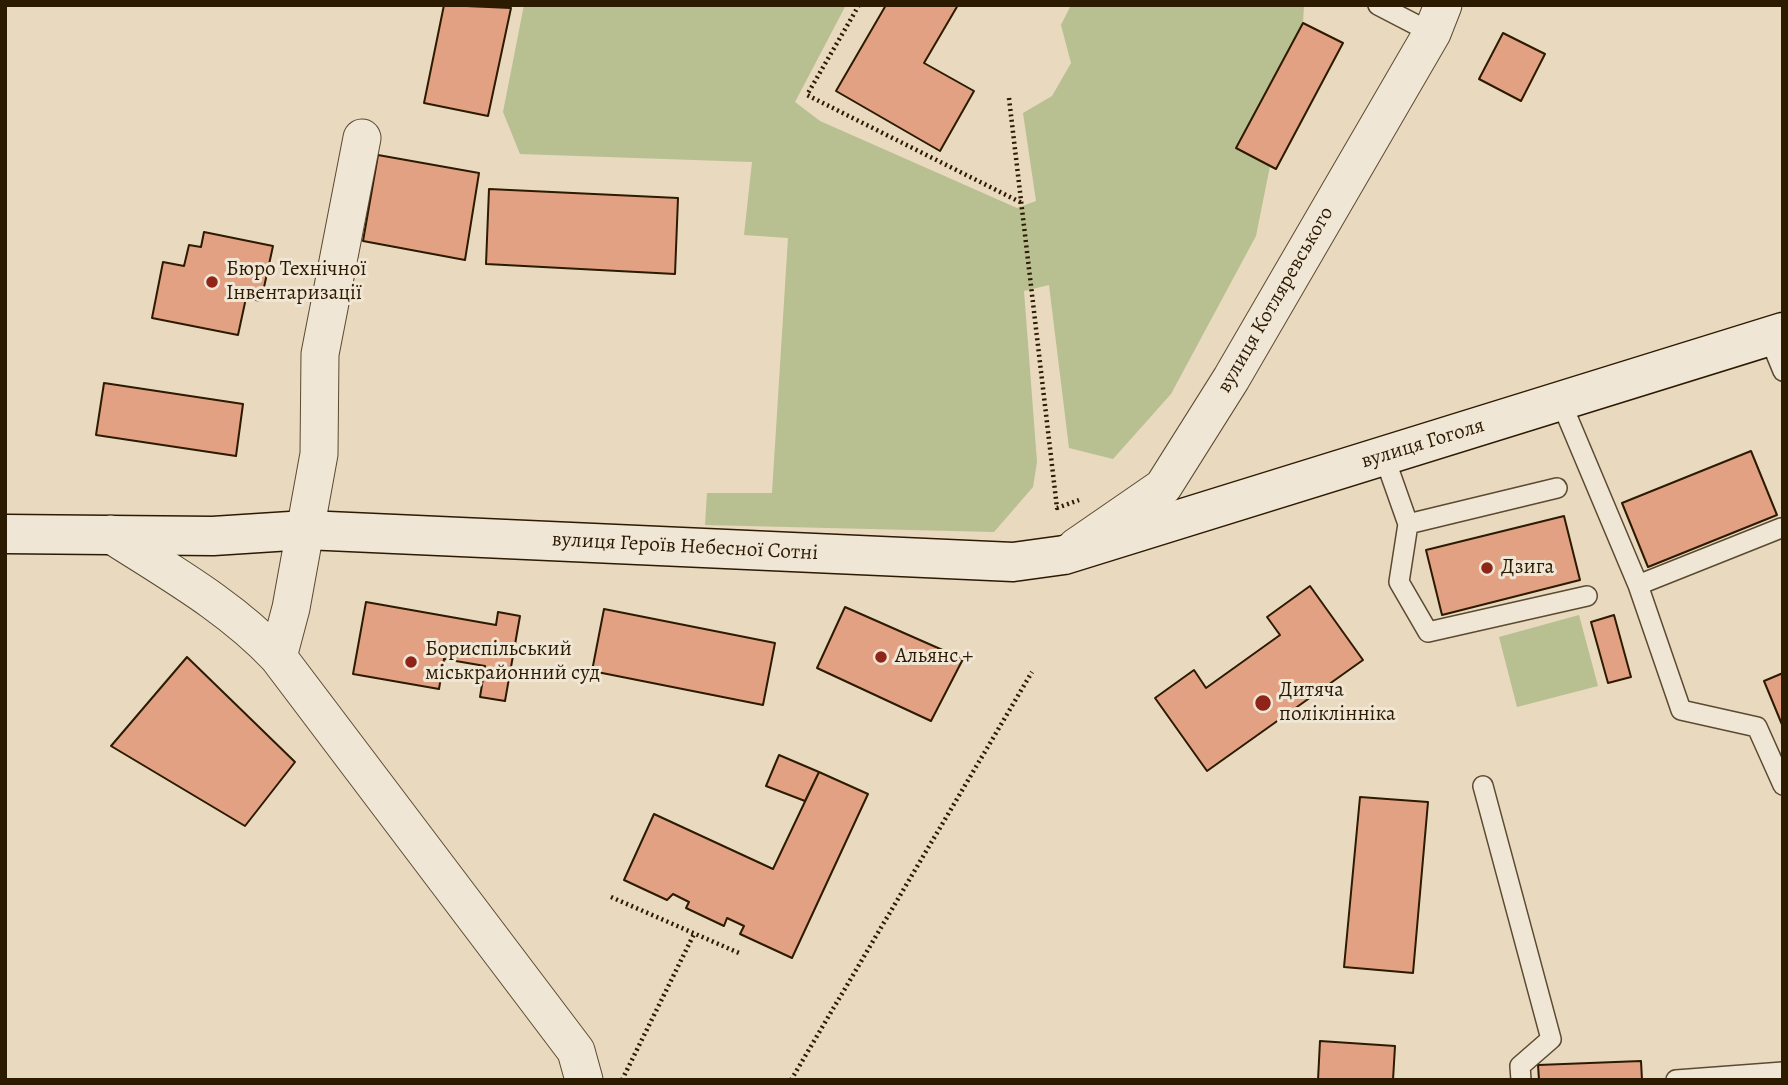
<!DOCTYPE html>
<html>
<head>
<meta charset="utf-8">
<style>
  body { margin:0 }
  #map { position:relative; width:1788px; height:1085px; overflow:hidden; background:#e8d9bf; font-family:Alegreya,serif }
  canvas { display:block }
  .frame { position:absolute; inset:0; border:7px solid #2c1a01; pointer-events:none }
</style>
</head>
<body>
<div id="map">
<canvas width="1788" height="1085"></canvas>
<div class="frame"></div>
</div>
<script>
const ctx = document.querySelector('canvas').getContext('2d');
ctx.lineJoin = 'round';
function fill(path, color) { ctx.fillStyle = color; ctx.fill(path, 'evenodd'); }
function stroke(path, color, width, dash) { ctx.strokeStyle = color; ctx.lineWidth = width; ctx.lineCap = dash ? 'butt' : 'round'; ctx.setLineDash(dash || []); ctx.stroke(path); }
function write(font, color, halo, rows, align = 'center') {
  ctx.font = font + ' Alegreya,serif'; ctx.lineWidth = 6; ctx.setLineDash([]); ctx.textBaseline = 'middle'; ctx.strokeStyle = halo; ctx.fillStyle = color; for (const [text, x, y, turn = 0] of rows) {
    ctx.save(); ctx.translate(x, y); ctx.rotate((+turn || 0) * Math.PI / 180); ctx.textAlign = isNaN(turn) ? turn : align; if (halo) ctx.strokeText(text, 0, 0); ctx.fillText(text, 0, 0); ctx.restore();
  }
}
fill(new Path2D(`
  M524,5H846L795,102L820,121L1017,208L1036,201L1023,113L1052,96L1071,63L1061,25L1071,5H1304L1303,23L1237,148L1270,166L1256,236L1171,394L1113,459L1069,448L1049,285L1024,291L1037,462L1033,487L994,532L705,525L707,493H772L788,238L744,235L752,162L520,154L503,112Z
  M1579,615L1598,686L1517,707L1499,637Z`), '#b8bf90');
const building = new Path2D(`
  M444,5L511,8L488,116L424,103Z
  M886,5H958L924,63L974,91L940,151L836,91Z
  M1303,23L1343,43L1276,169L1236,148Z
  M1503,33L1545,54L1521,101L1479,79Z
  M378,155L479,173L465,260L363,241Z
  M489,189L678,198L675,274L486,264Z
  M204,232L273,246L261,301L246,298L238,335L152,318L163,262L184,266L189,245L201,247Z
  M104,383L243,404L236,456L96,435Z
  M1751,451L1777,515L1648,567L1622,503Z
  M1564,516L1580,580L1442,615L1426,550Z
  M1310,586L1363,660L1207,771L1155,698L1194,670L1206,688L1280,635L1267,617Z
  M366,602L496,625L498,612L520,616L505,701L480,697L485,666L444,659L439,689L353,674Z
  M845,607L963,659L931,721L817,668Z
  M604,609L775,643L763,705L592,671Z
  M1614,615L1631,677L1608,683L1591,622Z
  M187,657L295,762L245,826L111,746Z
  M1783,673V727L1764,681Z
  M779,755L819,772L805,801L766,786Z
  M819,772L868,794L792,958L740,934L744,926L727,918L724,926L686,908L689,902L673,894L667,900L624,880L654,814L773,869Z
  M1360,797L1428,802L1413,973L1344,967Z
  M1320,1041L1395,1046L1393,1080H1318Z
  M1641,1061L1642,1080H1539L1538,1065Z`);
fill(building, '#e1a182');
stroke(building, '#2c1a01', 2);
const lane = new Path2D(`
  M1378,5L1432,33
  M1769,337L1783,371
  M1561,402L1638,585L1681,710L1757,727L1783,785
  M1384,456L1408,524L1399,582L1428,632L1587,596
  M1408,524L1557,488
  M1638,585L1781,528
  M1483,786L1551,1039L1520,1066L1521,1080
  M1676,1080L1783,1072`);
const street = new Path2D(`
  M110,534C169,572 230,606 278,657L576,1051L584,1080
  M1076,547L1163,487L1231,379L1432,33L1443,5
  M278,657L291,608L319,454L320,354L362,138`);
const secondary = new Path2D(`
  M5,534L213,536L306,530L1013,562L1064,555L1783,332`);
stroke(lane, '#5b4a30', 22);
stroke(street, '#5b4a30', 39);
stroke(secondary, '#2c1a01', 41);
stroke(new Path2D(`
  M859,5L807,95L1022,203
  M1009,98L1057,508L1079,500
  M611,897L739,953
  M622,1080L694,934
  M791,1080L1032,672`), '#2c1a01', 4.5, [2, 3.5]);
stroke(lane, '#f0e6d5', 19);
stroke(street, '#f0e6d5', 37);
stroke(secondary, '#f0e6d5', 38);
for (const [x, y, r, color] of [
  [212,282,7,"#8f2418"],
  [1487,568,7,"#8f2418"],
  [881,657,7,"#8f2418"],
  [411,662,7,"#8f2418"],
  [1263,703,9,"#8f2418"]
]) { const dot = new Path2D(); dot.arc(x, y, r, 0, 2 * Math.PI); ctx.fillStyle = color; ctx.fill(dot); stroke(dot, '#f0e6d5', 2.5); }
write('21px', '#2c1a01', '#f0e6d5', [
  ["Бюро Технічної",226,270],
  ["Інвентаризації",226,294],
  ["Дзига",1501,568],
  ["Бориспільський",425,650],
  ["міськрайонний суд",425,674],
  ["Альянс +",895,657],
  ["Дитяча",1279,691],
  ["поліклінніка",1279,715]
], 'left');
write('21px', '#2c1a01', '#f0e6d5', [
  ["вулиця Котляревського",1276,300,-60],
  ["вулиця Гоголя",1423,444,-17],
  ["вулиця Героїв Небесної Сотні",685,547,3]
]);
</script>
</body>
</html>
